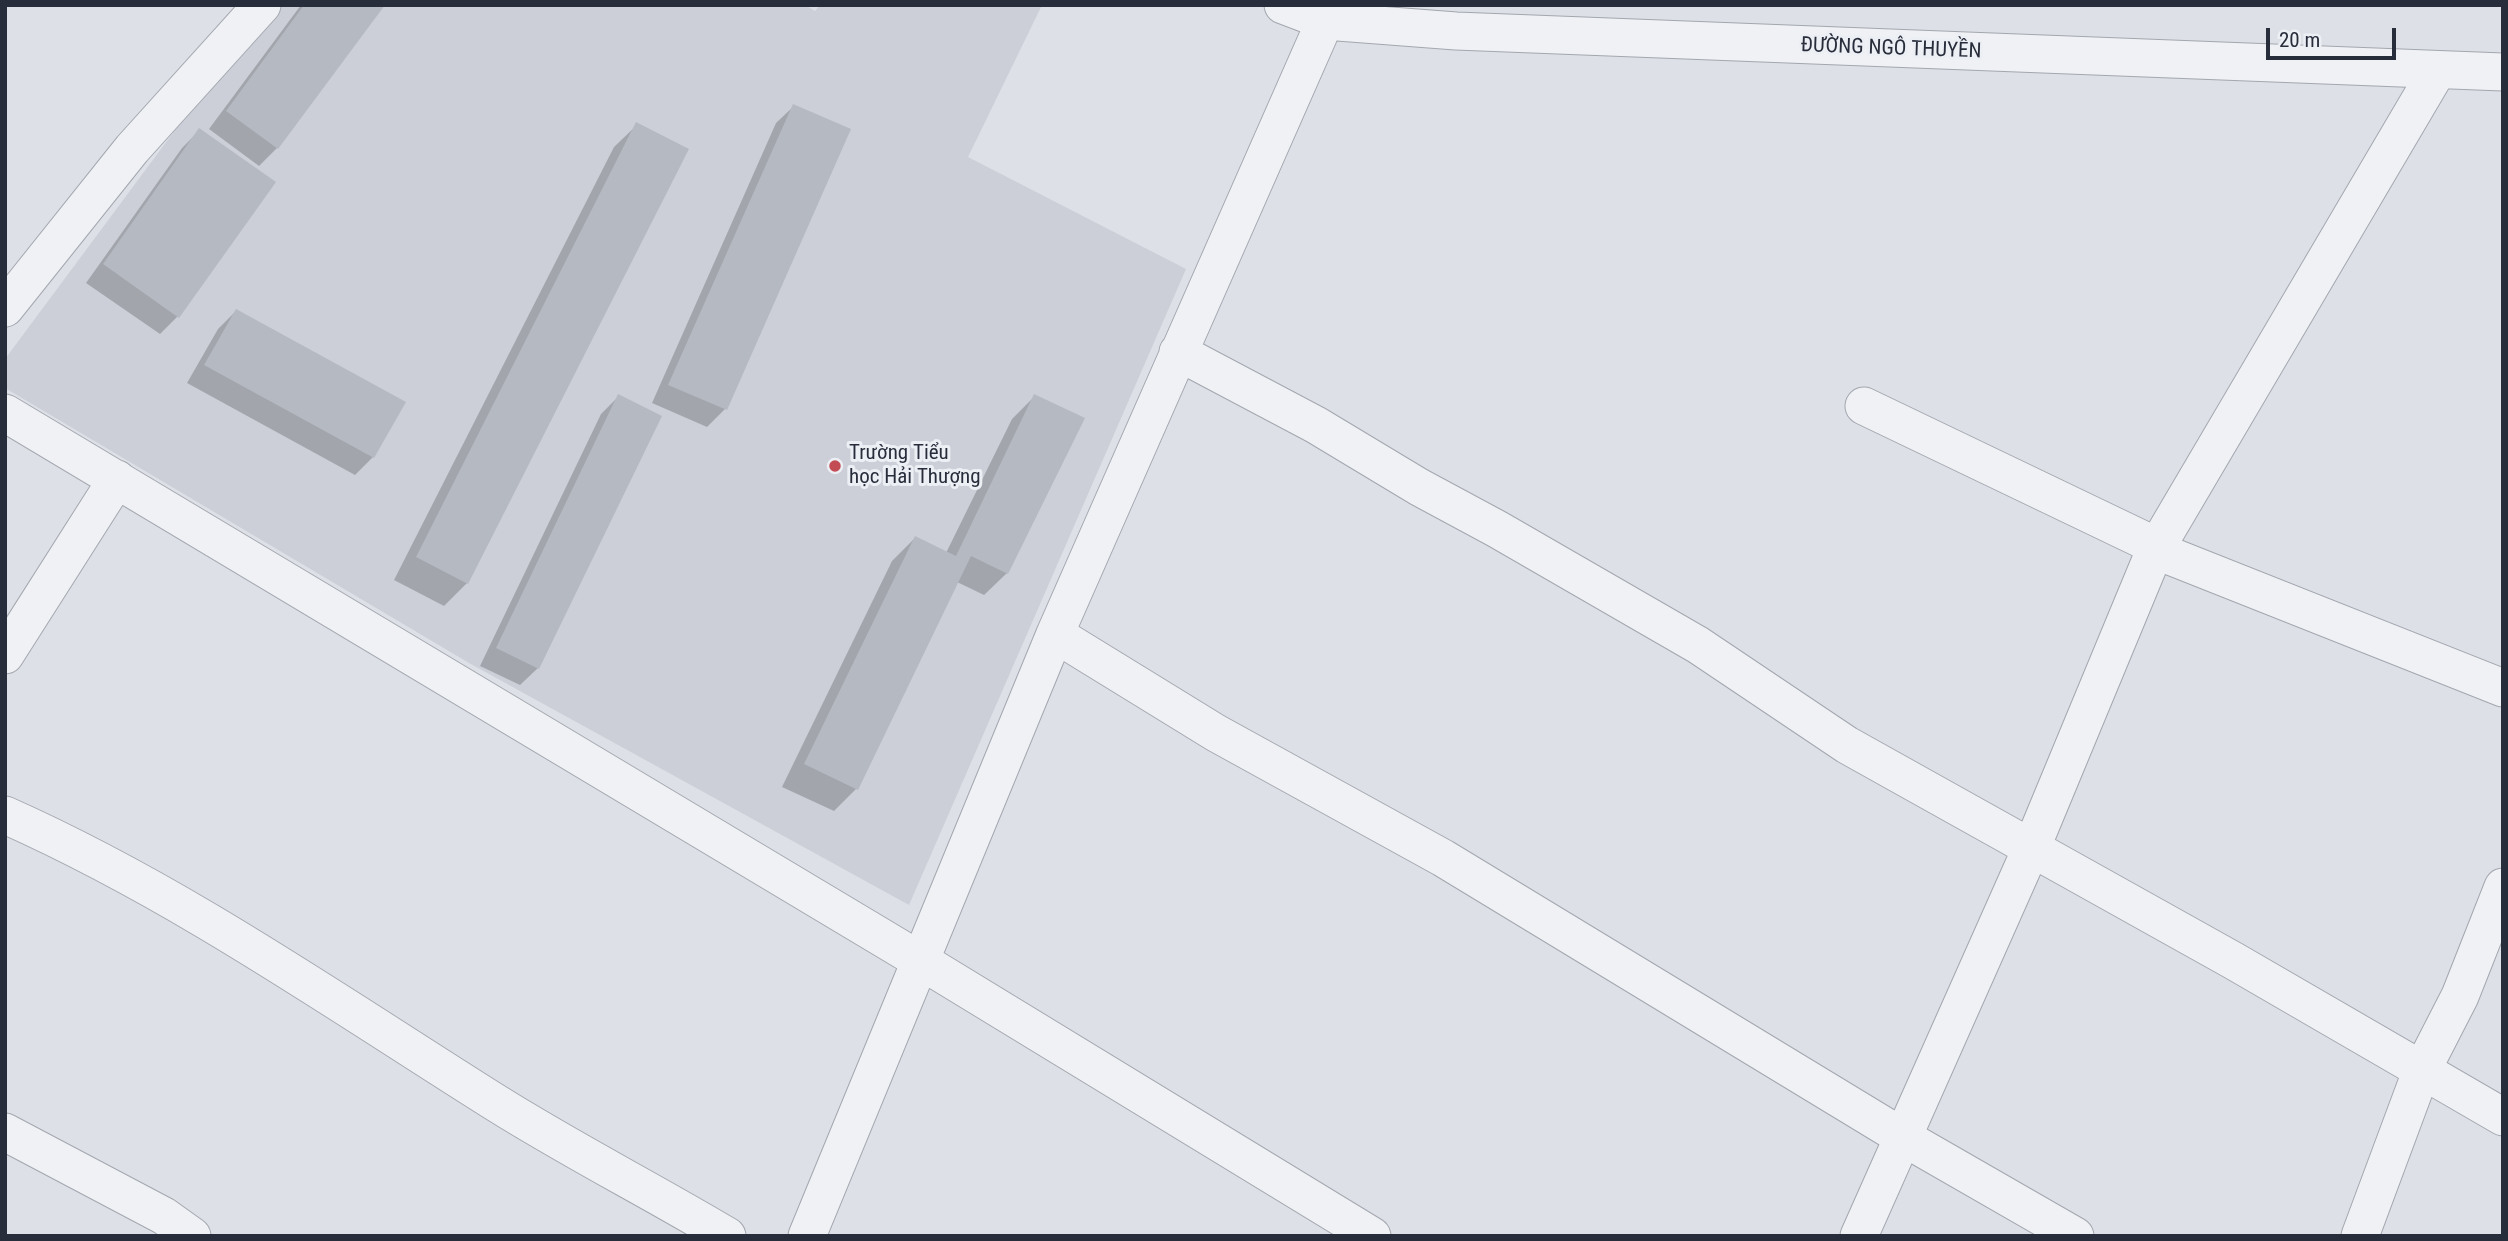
<!DOCTYPE html>
<html>
<head>
<meta charset="utf-8">
<style>
  body { margin:0 }
  #map { position:relative; width:2508px; height:1241px; overflow:hidden; background:#dde0e6; font-family:"Roboto Condensed",sans-serif }
  canvas { display:block }
  .frame { position:absolute; inset:0; border:7px solid #282d3b; pointer-events:none }
  .scale { position:absolute; left:2266px; top:28px; width:130px; height:32px; box-sizing:border-box; border:4px solid #282d3b; border-top:0; padding-left:9px; font-size:21px; line-height:24px; white-space:nowrap; color:#282d3b; -webkit-text-stroke:5px #eceff4; paint-order:stroke }
</style>
</head>
<body>
<div id="map">
<canvas width="2508" height="1241"></canvas>
<div class="frame"></div>
<div class="scale">20 m</div>
</div>
<script>
const ctx = document.querySelector('canvas').getContext('2d');
ctx.lineJoin = 'round';
function fill(path, color) { ctx.fillStyle = color; ctx.fill(path, 'evenodd'); }
function stroke(path, color, width, dash) { ctx.strokeStyle = color; ctx.lineWidth = width; ctx.lineCap = dash ? 'butt' : 'round'; ctx.setLineDash(dash || []); ctx.stroke(path); }
function write(font, color, halo, rows, align = 'center') {
  ctx.font = font + ' "Roboto Condensed",sans-serif'; ctx.lineWidth = 6; ctx.setLineDash([]); ctx.textBaseline = 'middle'; ctx.strokeStyle = halo; ctx.fillStyle = color; for (const [text, x, y, turn = 0] of rows) {
    ctx.save(); ctx.translate(x, y); ctx.rotate((+turn || 0) * Math.PI / 180); ctx.textAlign = isNaN(turn) ? turn : align; if (halo) ctx.strokeText(text, 0, 0); ctx.fillText(text, 0, 0); ctx.restore();
  }
}
fill(new Path2D(`
  M268,5H805L815,11L820,5H1042L968,157L1186,269L909,905L469,663L5,388V359Z`), '#cccfd7');
fill(new Path2D(`
  M301,5H383L277,148L259,166L209,129Z
  M794,106L849,130L725,409L707,427L652,403L776,123Z
  M637,125L467,583L444,606L394,580L614,147Z
  M200,130L177,317L160,334L86,283L182,148Z
  M236,311L403,403L373,457L355,475L187,383L218,329Z
  M619,396L538,668L520,685L480,666L601,414Z
  M1035,396L1007,573L984,595L957,582L856,789L834,811L782,787L892,561L915,538L946,553L1012,419Z`), '#0003');
fill(new Path2D(`
  M304,5H385L278,149L226,111Z
  M793,104L851,129L727,410L668,385Z
  M636,122L689,149L468,584L416,557Z
  M199,128L276,182L179,318L103,264Z
  M236,309L406,402L374,458L204,365Z
  M618,394L662,416L539,669L496,648Z
  M1034,394L1085,418L1008,574L971,556L858,790L804,764L915,536L956,556Z`), '#b5b9c2');
const street = new Path2D(`
  M1283,5L1325,21L1456,31L2503,72
  M5,308L132,149L262,5
  M1178,352L1316,425L1419,487L1497,529L1698,645L1847,745L2234,961L2503,1117
  M1864,406L2156,546L2155,550L2503,688
  M5,413L921,961L1372,1236
  M1055,634L1216,733L1443,858L1901,1136L2075,1236
  M5,655L117,479
  M5,815C178,892 334,1001 493,1101C569,1149 650,1190 727,1236
  M5,1132L164,1216L192,1236
  M807,1236L1055,634L1325,21
  M1859,1236L2031,849L2155,550L2437,71
  M2360,1236L2421,1072L2460,996L2503,887`);
stroke(street, '#a3a7af', 39);
stroke(street, '#f0f1f5', 37);
for (const [x, y, r, color] of [
  [835,466,7,"#c34b53"]
]) { const dot = new Path2D(); dot.arc(x, y, r, 0, 2 * Math.PI); ctx.fillStyle = color; ctx.fill(dot); stroke(dot, '#eceff4', 2.5); }
write('21px', '#282d3b', '#eceff4', [
  ["ĐƯỜNG NGÔ THUYỀN",1891,49,2]
]);
write('21px', '#282d3b', '#eceff4', [
  ["Trường Tiểu",849,454],
  ["học Hải Thượng",849,478]
], 'left');
</script>
</body>
</html>
